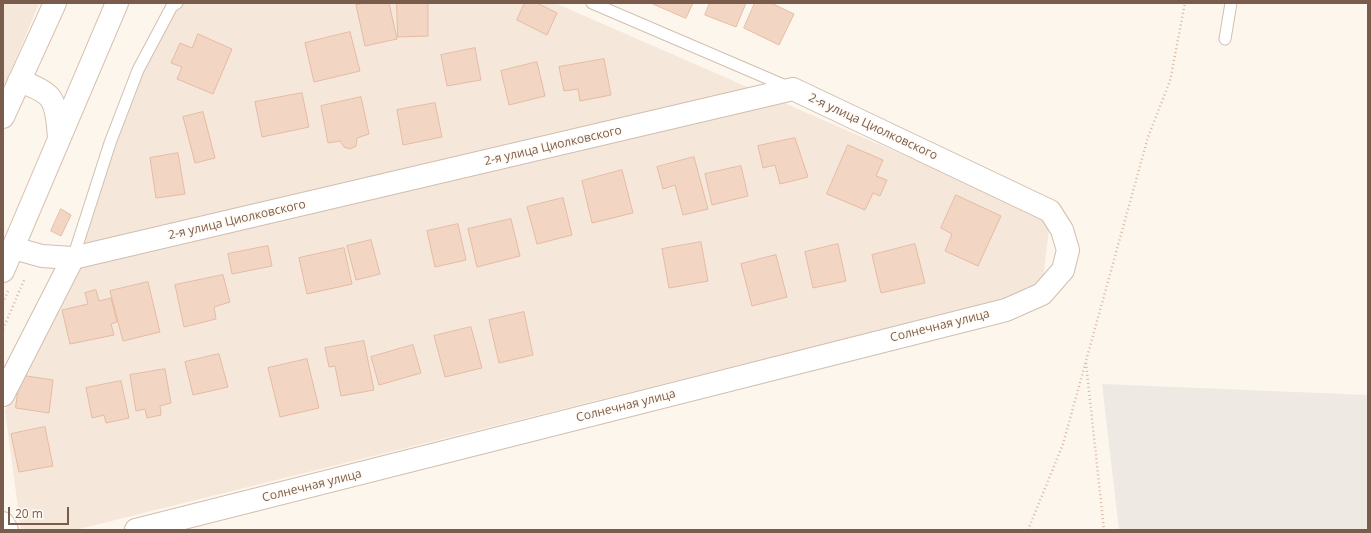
<!DOCTYPE html>
<html>
<head>
<meta charset="utf-8">
<style>
  body { margin:0 }
  #map { position:relative; width:1371px; height:533px; overflow:hidden; background:#fdf6ec; font-family:"Open Sans",sans-serif }
  canvas { display:block }
  .frame { position:absolute; inset:0; border:4px solid #7a5c4d; pointer-events:none }
  .scale { position:absolute; left:8px; top:507px; width:61px; height:18px; box-sizing:border-box; border:2px solid #7a5c4d; border-top:0; padding-left:5px; font-size:12px; line-height:14px; white-space:nowrap; color:#7a5c4d; -webkit-text-stroke:3px #fffaf3; paint-order:stroke }
</style>
</head>
<body>
<div id="map">
<canvas width="1371" height="533"></canvas>
<div class="frame"></div>
<div class="scale">20 m</div>
</div>
<script>
const ctx = document.querySelector('canvas').getContext('2d');
ctx.lineJoin = 'round';
function fill(path, color) { ctx.fillStyle = color; ctx.fill(path, 'evenodd'); }
function stroke(path, color, width, dash) { ctx.strokeStyle = color; ctx.lineWidth = width; ctx.lineCap = dash ? 'butt' : 'round'; ctx.setLineDash(dash || []); ctx.stroke(path); }
function write(font, color, halo, rows, align = 'center') {
  ctx.font = font + ' "Open Sans",sans-serif'; ctx.lineWidth = 3; ctx.setLineDash([]); ctx.textBaseline = 'middle'; ctx.strokeStyle = halo; ctx.fillStyle = color; for (const [text, x, y, turn = 0] of rows) {
    ctx.save(); ctx.translate(x, y); ctx.rotate((+turn || 0) * Math.PI / 180); ctx.textAlign = isNaN(turn) ? turn : align; if (halo) ctx.strokeText(text, 0, 0); ctx.fillText(text, 0, 0); ctx.restore();
  }
}
fill(new Path2D(`
  M3,3H39L3,91Z
  M178,3H555L1050,219L1042,290L75,530H21L5,411L75,250L142,63Z`), '#f5e8da');
fill(new Path2D(`
  M1102,384L1368,395V530H1119Z`), '#efe9e4');
const building = new Path2D(`
  M366,3H389L397,39L365,46L356,5Z
  M397,3H428V36L398,37Z
  M525,3H537L557,13L547,35L517,20Z
  M651,3H693L686,18Z
  M710,3H746L736,27L705,15Z
  M755,3H771L794,14L779,45L744,28Z
  M350,32L360,71L314,82L305,43Z
  M198,34L232,49L213,94L177,79L182,67L171,63L180,43L192,48Z
  M475,48L481,80L447,86L441,55Z
  M604,59L611,95L580,101L578,89L564,91L559,67Z
  M537,62L545,96L509,105L501,71Z
  M302,93L309,127L262,137L255,102Z
  M361,97L369,134L357,138L356,146L350,149L344,147L340,141L328,143L321,106Z
  M435,103L442,137L403,145L397,110Z
  M203,112L215,158L195,163L183,117Z
  M795,138L808,177L780,184L775,165L763,168L758,146Z
  M848,145L883,160L876,176L887,180L880,196L873,193L865,210L827,194Z
  M178,153L185,194L156,198L150,158Z
  M694,157L708,209L683,215L675,185L663,189L657,167Z
  M741,166L748,196L712,205L705,174Z
  M622,170L633,213L592,223L582,181Z
  M956,195L1001,216L978,266L945,251L952,234L941,228Z
  M563,198L572,235L537,244L527,207Z
  M61,209L71,215L61,236L51,231Z
  M511,219L520,256L477,267L468,229Z
  M458,224L466,260L435,267L427,231Z
  M371,240L380,274L356,280L347,246Z
  M701,242L708,281L669,288L662,249Z
  M838,244L846,281L813,288L805,252Z
  M915,244L925,283L881,293L872,255Z
  M268,246L272,266L232,274L228,254Z
  M344,248L352,284L307,294L299,258Z
  M776,255L787,297L752,306L741,264Z
  M223,275L230,302L214,307L216,319L184,327L175,285Z
  M148,282L160,332L123,341L110,291Z
  M96,290L99,301L111,298L117,322L111,324L114,335L70,344L62,310L88,304L85,293Z
  M524,312L533,355L499,363L489,320Z
  M471,327L482,368L445,377L434,336Z
  M364,341L374,390L341,396L335,366L329,367L325,348Z
  M413,345L421,373L379,385L371,357Z
  M219,354L228,387L193,395L185,362Z
  M307,359L319,408L280,417L268,368Z
  M165,369L171,403L160,406L161,415L147,418L145,409L136,411L130,375Z
  M20,375L53,380L49,413L16,408Z
  M121,381L129,418L106,423L104,415L92,418L86,388Z
  M45,427L53,466L19,472L11,434Z`);
fill(building, '#f3d5c3');
stroke(building, '#e6bba3', 1);
const lane = new Path2D(`
  M592,3L788,87
  M1225,39L1231,3
  M73,258L110,143L138,70L172,6L177,3`);
const street = new Path2D(`
  M13,248L42,256L73,258L793,89L1050,211L1062,230L1068,250L1063,270L1042,294L1006,310L136,530
  M3,395L73,258
  M3,523L7,530`);
const secondary = new Path2D(`
  M19,81C28,84 46,91 51,99C58,110 58,127 59,139
  M3,117L55,3
  M3,271L117,3`);
stroke(lane, '#d1beb0', 13);
stroke(street, '#d1beb0', 24);
stroke(secondary, '#d6c0b0', 24);
stroke(new Path2D(`
  M3,303L8,291
  M3,329L25,278
  M1086,363L1104,530
  M1028,530L1063,444L1148,137L1170,81L1185,3`), '#d9b8a5', 2.5, [1, 3]);
stroke(lane, '#fff', 11);
stroke(street, '#fff', 22);
stroke(secondary, '#fff', 22);
write('12px', '#7a5c4d', '#fffaf3', [
  ["2-я улица Циолковского",873,127,25],
  ["2-я улица Циолковского",553,146,-13],
  ["2-я улица Циолковского",237,220,-13],
  ["Солнечная улица",940,326,-14],
  ["Солнечная улица",626,406,-14],
  ["Солнечная улица",312,486,-14]
]);
</script>
</body>
</html>
